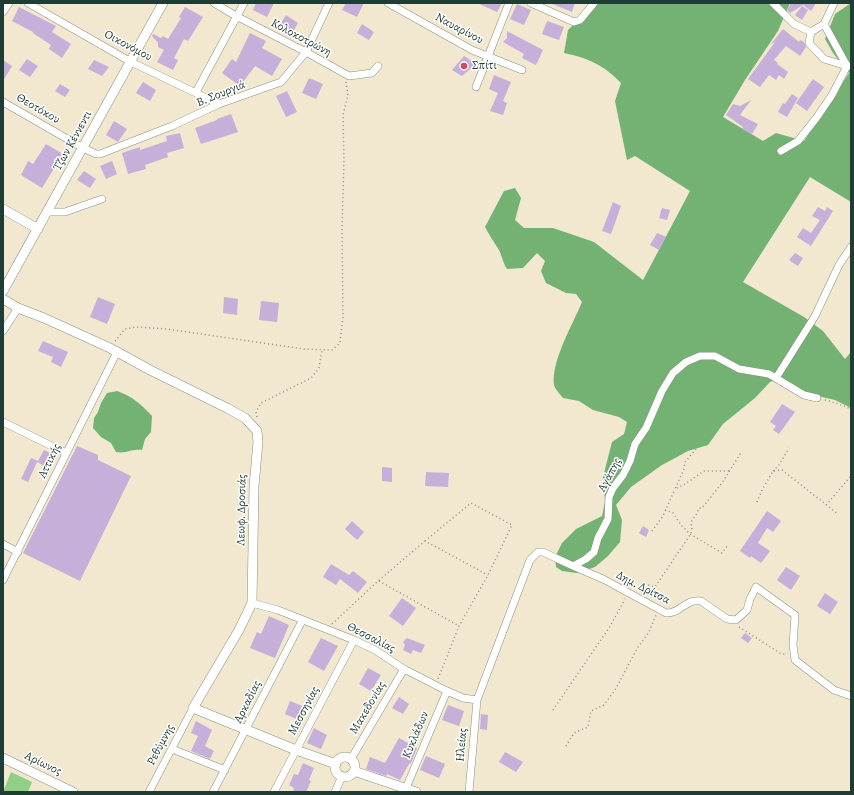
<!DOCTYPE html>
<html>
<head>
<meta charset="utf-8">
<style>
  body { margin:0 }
  #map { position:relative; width:854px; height:795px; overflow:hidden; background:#f1e8cf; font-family:Alegreya,serif }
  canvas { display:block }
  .frame { position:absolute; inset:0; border:4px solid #1f3d34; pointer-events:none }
</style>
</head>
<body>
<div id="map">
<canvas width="854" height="795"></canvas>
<div class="frame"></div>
</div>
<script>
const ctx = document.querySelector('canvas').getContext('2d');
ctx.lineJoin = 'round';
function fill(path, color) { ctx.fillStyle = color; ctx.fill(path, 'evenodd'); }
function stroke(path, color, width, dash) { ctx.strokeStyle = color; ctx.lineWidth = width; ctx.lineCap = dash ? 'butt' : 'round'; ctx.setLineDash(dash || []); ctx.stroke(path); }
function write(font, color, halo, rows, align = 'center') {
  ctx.font = font + ' Alegreya,serif'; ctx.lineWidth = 3; ctx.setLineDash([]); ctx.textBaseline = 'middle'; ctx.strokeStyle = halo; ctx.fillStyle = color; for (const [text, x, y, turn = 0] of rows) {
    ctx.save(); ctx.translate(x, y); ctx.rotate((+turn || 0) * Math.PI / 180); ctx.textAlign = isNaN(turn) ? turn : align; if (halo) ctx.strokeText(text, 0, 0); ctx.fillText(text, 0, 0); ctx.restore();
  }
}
fill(new Path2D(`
  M11,772L32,782L28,792H3Z`), '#8fcf86');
fill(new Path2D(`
  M596,3H790L778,31L745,80L723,117L763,141L776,133L804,141L849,73L833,53L825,39L835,14L851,3V202L810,177L743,282L804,317L823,331L845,359L851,352V408L835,400L805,393L782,378L770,382L755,398L723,424L708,445L688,451L662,465L631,487L616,505L622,520L620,542L608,556L595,567L577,573L562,571L556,567L555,557L562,543L576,529L602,516L605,502L603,477L612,442L624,434L627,422L619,417L593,410L579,401L563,398C560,394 555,389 554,385C551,361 573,324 582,302L576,294L566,293L546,283L541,271L545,261L537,253L523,268L507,269C503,263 502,256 499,250C494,242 489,235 485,227L504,191L515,188L521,198L515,220L524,228H553L594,242L643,280L690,191L635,156L627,160L615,101L621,83C604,65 588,58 564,53L568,30Z
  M117,391C133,397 140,403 152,416L151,432L145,439L142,450C130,449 127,454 116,452L111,443L101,437L93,428L94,418L98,412L101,403L107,393Z`), '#73b273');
fill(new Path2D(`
  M256,3H274L267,17L253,10Z
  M346,3H364L357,17L342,10Z
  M477,3H502L497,12Z
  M550,3H575L572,12Z
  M791,3H816L811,11L803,5L790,13L787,10Z
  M517,4L531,10L524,25L510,19Z
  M802,6L808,10L802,20L795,15Z
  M19,7L56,26L52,32L71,44L62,58L49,49L51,45L33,33V32L12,21Z
  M185,7L203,17L188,41L184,39L174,58L178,60L173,70L157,62L164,50L158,47V43L152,36L153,34L161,38L163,36L168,39L181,18L179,17Z
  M286,15L298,23L293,32L280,25Z
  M547,21L564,27L559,40L542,34Z
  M362,24L374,32L369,40L357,33Z
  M783,29L799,42L800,40L804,42L806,47L800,56L786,46L774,60L778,63L777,64L788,72L784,79L779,75L776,80L769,75L760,87L748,79L775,42L771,44Z
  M507,31L543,50L536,65L522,58L524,54L503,42L507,38Z
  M250,33L266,41L262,48L282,59L272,76L255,66L240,86L222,73L232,59L236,62Z
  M464,56L476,64L462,76L452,70Z
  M27,59L38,66L30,77L19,70Z
  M3,60L12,66L3,81Z
  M94,60L109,67L102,76L88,69Z
  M494,75L511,82L503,101L507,103L503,115L490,111L498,93L489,89Z
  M309,78L323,84L316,99L302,93Z
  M813,79L824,87L807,111L796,103Z
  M143,82L156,90L150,101L136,93Z
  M60,84L70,90L65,97L55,91Z
  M287,91L297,112L286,117L276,96Z
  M792,94L798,98L787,117L778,112L783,103L785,104Z
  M751,100L740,115L758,124L752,134L742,129L743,127L726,115L733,104L740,106Z
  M231,114L238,132L201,144L195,128L217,120V119Z
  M114,121L127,129L118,142L106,135Z
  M180,133L184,148L167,153L168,157L145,165L146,169L128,174L122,153L140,147V150L167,141L166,136Z
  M46,144L63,154L42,188L21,175L28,161L33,164Z
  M112,161L117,174L106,179L100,166Z
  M84,171L96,179L90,188L77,180Z
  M613,202L621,206L611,234L602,231Z
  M818,207L825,211L827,207L833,211L811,246L797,237L803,228L811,233L820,220L812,216Z
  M662,208L670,210L667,220L659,218Z
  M657,233L666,237L659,250L650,245Z
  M795,253L803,258L798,266L789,260Z
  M98,297L115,304L107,324L90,317Z
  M224,297L238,299L237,315L223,313Z
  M261,301L279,303L277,322L259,320Z
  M43,341L68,352L61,367L51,362L53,357L38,351Z
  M782,404L795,412L779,434L773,430L776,426L770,422Z
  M77,446L98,455V460L131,476L80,581L23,553Z
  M44,450L57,457L50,469L37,462L28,482L21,479L31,458L38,461Z
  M382,467L392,468V482L382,481Z
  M426,472L449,473L448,487L425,486Z
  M767,511L781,521L773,532L767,528L758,543L770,551L761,563L751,556L750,558L740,551Z
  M352,521L364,532L357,540L345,529Z
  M643,526L649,530L646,537L639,533Z
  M331,564L349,575L353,571L367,582L358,593L340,579L336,585L323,577Z
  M786,567L800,576L791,590L777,580Z
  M825,593L838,602L830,614L817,606Z
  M402,598L416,608L403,626L389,616Z
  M269,616L289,625L275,658L250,648L257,632L261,634Z
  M745,633L752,638L748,643L741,638Z
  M321,638L338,646L324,671L308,662Z
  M407,638L425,645L421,653L413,650L411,654L403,650L405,645L403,642Z
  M368,668L381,675L371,691L359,684Z
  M399,697L409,704L403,714L392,708Z
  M290,701L307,708L301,721L285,714Z
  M448,705L464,711L459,726L442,720Z
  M481,714L488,715L487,730L480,729Z
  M196,721L212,730L205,746L214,751L210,759L191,751L198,736L191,733Z
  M314,728L327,735L321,749L307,743Z
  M399,738L417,748L412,761L410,764H409L400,780L387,774L386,776L366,769L370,757L385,763Z
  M505,752L523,762L516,772L499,762Z
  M426,756L445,764L439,778L420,770Z
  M303,763L314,768L309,780L311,781L306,792H293L294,788L289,785L294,774L298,775Z`), '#c6afd9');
const minor = new Path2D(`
  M28,3L131,62L219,104
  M214,3L236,16L306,52L349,76L372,73L378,66
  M388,3L472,50L522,70
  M531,3L574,22L580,20L594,3
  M773,3L794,24L811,32L824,24L847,66H849
  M3,12L9,3
  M824,24L834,3
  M476,87L509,3
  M196,92L244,3
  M3,102L83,148L96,154H100L172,126L219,104L281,82L306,52L329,3
  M781,151L798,141L817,117L832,95L847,66L824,59L809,43L811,32
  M48,212H65L102,199
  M3,331L18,308
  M776,378L815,316L839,265L851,247
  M3,422L66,453
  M3,544L18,552
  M573,566L603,579L666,613C680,614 686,598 701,601L727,619L736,620L747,610L750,599L756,587L795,615L793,645L795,660L834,690L851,696
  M3,580L117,352
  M252,603L278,610L354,640L375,650L404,669L447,691L463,698L477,700
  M172,749L225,770
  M351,759L404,669
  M406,788L447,691
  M149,792L193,708
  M213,792L302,621
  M274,792L354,640
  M335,792L342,776
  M469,792L477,700L530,560L538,552H543L573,566L586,559L594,552L598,538L608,519L609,497L613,488L623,475L630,461L635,444L646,428L662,391L673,373L686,362L700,356H715L739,369L769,374L804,395L817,398`);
const tertiary = new Path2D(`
  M3,209L38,229
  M3,291L163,3
  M3,299L18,308L44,318L110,348L150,370L227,408L245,418L257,431L258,442L254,486L252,603L239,630L193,708L296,750L336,764
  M335 767a10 10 0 1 1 20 0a10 10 0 1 1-20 0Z
  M3,758L73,792
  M354,771L416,792`);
stroke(minor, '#889282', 8);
stroke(tertiary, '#889282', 10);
stroke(new Path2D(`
  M115,341L125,329L136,327L167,329L304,349L332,350L340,343L343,317L342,229L344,160L343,115L348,95L346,82
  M825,400L836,403L851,409
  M257,417L256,412L261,403L311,378L319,368L322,350
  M696,449L685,462L684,469L675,489L685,484L704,471H730
  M773,471L779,465L789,448
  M757,502L762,490L773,471L782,470L838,514
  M826,505L851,476
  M665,510L673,513L681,525L690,534L722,553L728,545
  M652,531L663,516L675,489
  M425,541L471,503L512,525L488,575L459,626L438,679
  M379,581L459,626
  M640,591L645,584L655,587L688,538L692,531L691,522L696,515L699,508H702L722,483L742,451
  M332,624L378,581L425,541L488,575
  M739,627L780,653L787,655
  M553,710L609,628L625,599
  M566,746L574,733L588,727L591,711L604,705L615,690L638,647L649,632L656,615`), '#889282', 1.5, [1, 3]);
stroke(minor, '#fff', 7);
stroke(tertiary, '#fff', 9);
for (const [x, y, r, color] of [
  [464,66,4,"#d1495b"]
]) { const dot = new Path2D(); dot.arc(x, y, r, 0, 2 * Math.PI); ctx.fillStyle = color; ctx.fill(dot); stroke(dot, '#fff', 1.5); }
write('12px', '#1f3d34', '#fff', [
  ["Ναυαρίνου",459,29,28],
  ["Κολοκοτρώνη",301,38,28],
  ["Οικονόμου",128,46,28],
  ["Β. Σουργιά",221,94,-22],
  ["Θεοτόκου",38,109,30],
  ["Τζων Κέννεντι",73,141,-61],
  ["Αττικής",50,461,-64],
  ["Αγάπης",610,475,-62],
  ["Λεωφ. Δροσιάς",242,510,-89],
  ["Δημ. Δρίτσα",643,588,27],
  ["Θεσσαλίας",371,638,27],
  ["Αρκαδίας",248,702,-63],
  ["Μακεδονίας",368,708,-59],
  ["Μεσσηνίας",304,711,-62],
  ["Κυκλάδων",416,735,-67],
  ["Ρεθύμνης",161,745,-62],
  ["Ηλείας",462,745,-85],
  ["Αρίωνος",43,764,26]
]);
write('12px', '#1f3d34', '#fff', [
  ["Σπίτι",472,66]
], 'left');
</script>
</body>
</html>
